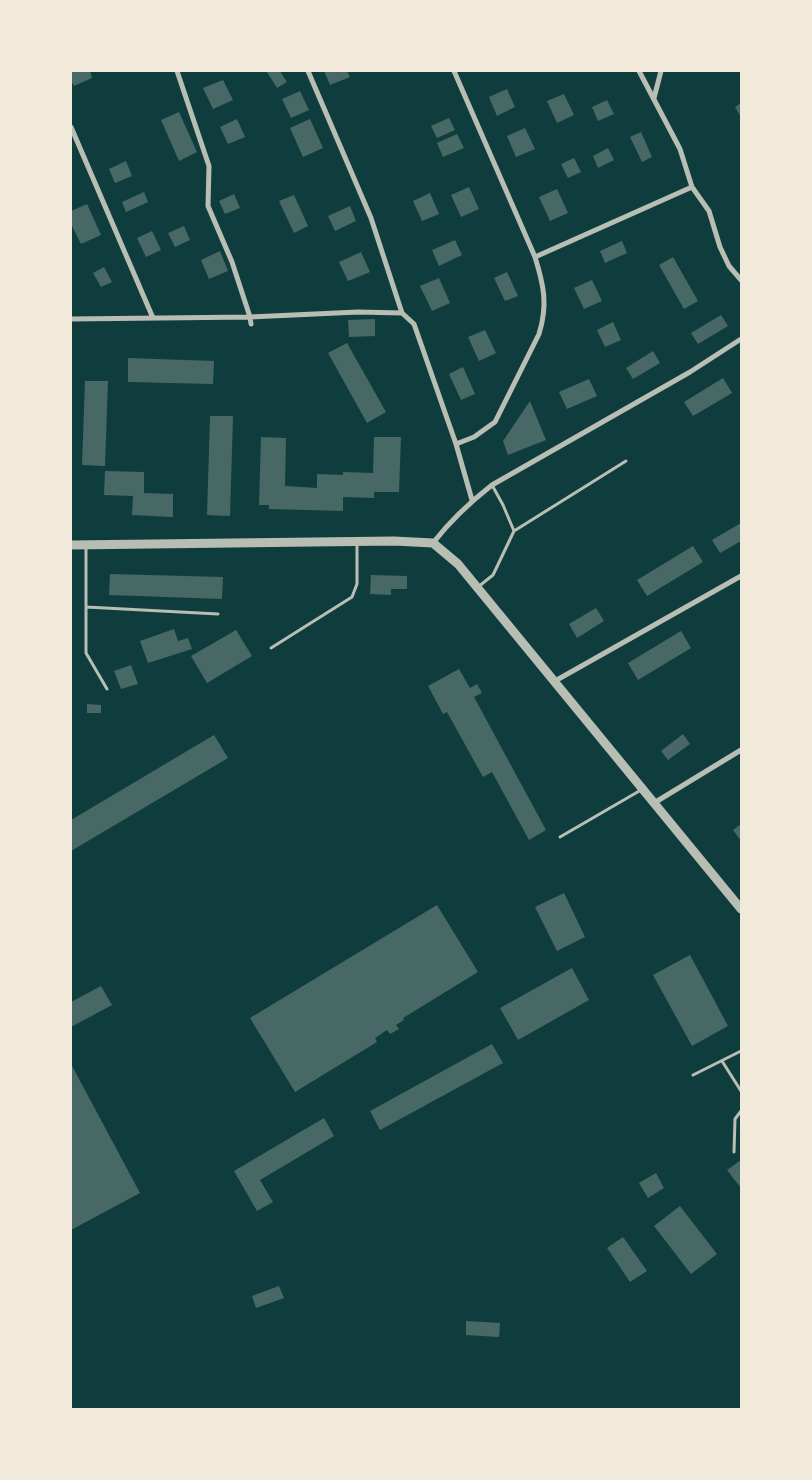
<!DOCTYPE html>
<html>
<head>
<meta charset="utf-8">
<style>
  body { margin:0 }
  #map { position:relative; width:812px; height:1480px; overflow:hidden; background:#0f3d3e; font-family:"Sofia Sans Condensed",sans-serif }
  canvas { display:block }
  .frame { position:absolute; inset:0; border:72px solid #f1e9da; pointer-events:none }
</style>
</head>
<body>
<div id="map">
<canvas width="812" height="1480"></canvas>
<div class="frame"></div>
</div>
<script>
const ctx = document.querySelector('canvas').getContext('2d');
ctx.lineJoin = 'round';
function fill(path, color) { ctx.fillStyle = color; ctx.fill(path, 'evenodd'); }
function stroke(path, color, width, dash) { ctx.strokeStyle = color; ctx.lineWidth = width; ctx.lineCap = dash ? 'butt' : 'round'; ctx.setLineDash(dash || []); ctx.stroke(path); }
fill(new Path2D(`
  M71,71H90L92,78L74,86L71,81Z
  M269,71H280L287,82L277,88L267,72Z
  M324,71H347L350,77L330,85Z
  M223,80L233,100L213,109L203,88Z
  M507,89L515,107L497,116L489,97Z
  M300,91L309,110L291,118L282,99Z
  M564,94L574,115L557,123L547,101Z
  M607,100L614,114L598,121L592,107Z
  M741,103V117L735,107Z
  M179,112L197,152L179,161L161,120Z
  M449,118L455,130L437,138L431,126Z
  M237,119L245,137L228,144L220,127Z
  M310,119L323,148L303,157L290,128Z
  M525,128L535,149L516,157L507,136Z
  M641,132L652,157L642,162L630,137Z
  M457,134L464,148L443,157L437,143Z
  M608,148L614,160L598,168L593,156Z
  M574,158L581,172L568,178L561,164Z
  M126,161L132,176L115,183L109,169Z
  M469,187L479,209L461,217L451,195Z
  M557,189L568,213L550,221L539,197Z
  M144,192L148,202L126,212L122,202Z
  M430,193L439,214L422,221L413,201Z
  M234,194L240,208L225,214L219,201Z
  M294,195L308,226L294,233L279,201Z
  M87,204L101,235L81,244L71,224V211Z
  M350,206L356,221L335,231L328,216Z
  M184,226L190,240L175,247L168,233Z
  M152,231L161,250L146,257L137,238Z
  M455,240L462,255L439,266L432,250Z
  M622,241L627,253L605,263L600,251Z
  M220,251L228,271L209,279L201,260Z
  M361,252L370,272L348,281L339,262Z
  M673,257L698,301L684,309L659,265Z
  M104,267L112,282L101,287L93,273Z
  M507,272L518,296L505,301L494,278Z
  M439,278L450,303L432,311L420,286Z
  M592,280L602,301L584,309L574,288Z
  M721,315L728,326L698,344L691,333Z
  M375,319V336L349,337L348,320Z
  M613,322L621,340L605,347L597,330Z
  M485,330L496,353L479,361L468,337Z
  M347,343L386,412L367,423L328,353Z
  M653,351L660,363L633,379L626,368Z
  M128,358L214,361L213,384L128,382Z
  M463,367L475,394L461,400L449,374Z
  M723,378L732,393L693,416L684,402Z
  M589,379L597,396L567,409L559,392Z
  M85,381H108L105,466L82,465Z
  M530,401L546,440L508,455L503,441Z
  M210,416H233L230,516L207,515Z
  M261,437L286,438L285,486L317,488V474L343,475V472L373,473L374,437H401L399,492H374V498L343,497V511L269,509V505H259Z
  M105,471L144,472V493L173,494V517L132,515L133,496L104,495Z
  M741,523V541L720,553L712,540Z
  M693,546L703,562L647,596L637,580Z
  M110,574L223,577L222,599L109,595Z
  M371,575L407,576V589H391V595L370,594Z
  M596,608L604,621L577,638L569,624Z
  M174,629L178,641L188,638L192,649L148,663L140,641Z
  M236,630L252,656L207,683L191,656Z
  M681,631L691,648L638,680L628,663Z
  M131,665L138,684L121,689L114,671Z
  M459,669L470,688L477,684L482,693L474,697L546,830L529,840L492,772L483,777L447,712L443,714L428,686Z
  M87,704L101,705V713H87Z
  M683,734L690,744L668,760L661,751Z
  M214,735L228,758L71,851V820Z
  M741,824V841L733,830Z
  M564,893L585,937L557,951L535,907Z
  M437,905L478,972L403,1018L404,1020L396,1025L399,1029L390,1034L387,1030L375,1038L377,1042L295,1092L250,1018Z
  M690,955L728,1026L692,1046L653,975Z
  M572,968L589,1000L518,1040L500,1008Z
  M101,986L112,1005L71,1027V1002Z
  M492,1044L503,1063L380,1130L370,1111Z
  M71,1064L140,1193L71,1230Z
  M324,1118L334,1136L260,1180L273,1202L257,1211L234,1171Z
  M741,1160V1188L727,1170Z
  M656,1173L664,1188L648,1198L639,1183Z
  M680,1206L717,1254L691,1274L654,1226Z
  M623,1237L647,1271L630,1282L607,1248Z
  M279,1286L284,1298L256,1308L252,1296Z
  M466,1321L500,1323L499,1337L466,1335Z`), '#486865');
stroke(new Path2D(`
  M492,485L503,505L514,531
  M86,545V653L107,689
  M478,587L493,575L514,531L626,461
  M86,607L218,614
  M271,648L352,597L357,584V542
  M560,837L641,790
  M722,1061L741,1091
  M693,1075L741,1051
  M734,1152L735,1119L741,1111`), '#b8beb3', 3);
stroke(new Path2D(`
  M177,71L209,166L208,206L232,262L250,317L251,324
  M308,71L371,218L402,313L414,324L456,444L472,500
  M454,71L535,257C544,286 548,305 539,334L495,422L474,437L456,444
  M639,71L680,149L692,187L709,211L720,247L729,266L741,280
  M654,98L661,71
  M71,127L153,318
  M535,257L692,187
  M71,319L250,317L358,312L402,313
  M433,543C450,521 469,503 492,485L690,372L741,339
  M555,681L741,576
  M654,803L741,750`), '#b8beb3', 5);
stroke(new Path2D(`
  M71,545L394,541L433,543L458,564L741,909`), '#b8beb3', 9);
</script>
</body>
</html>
